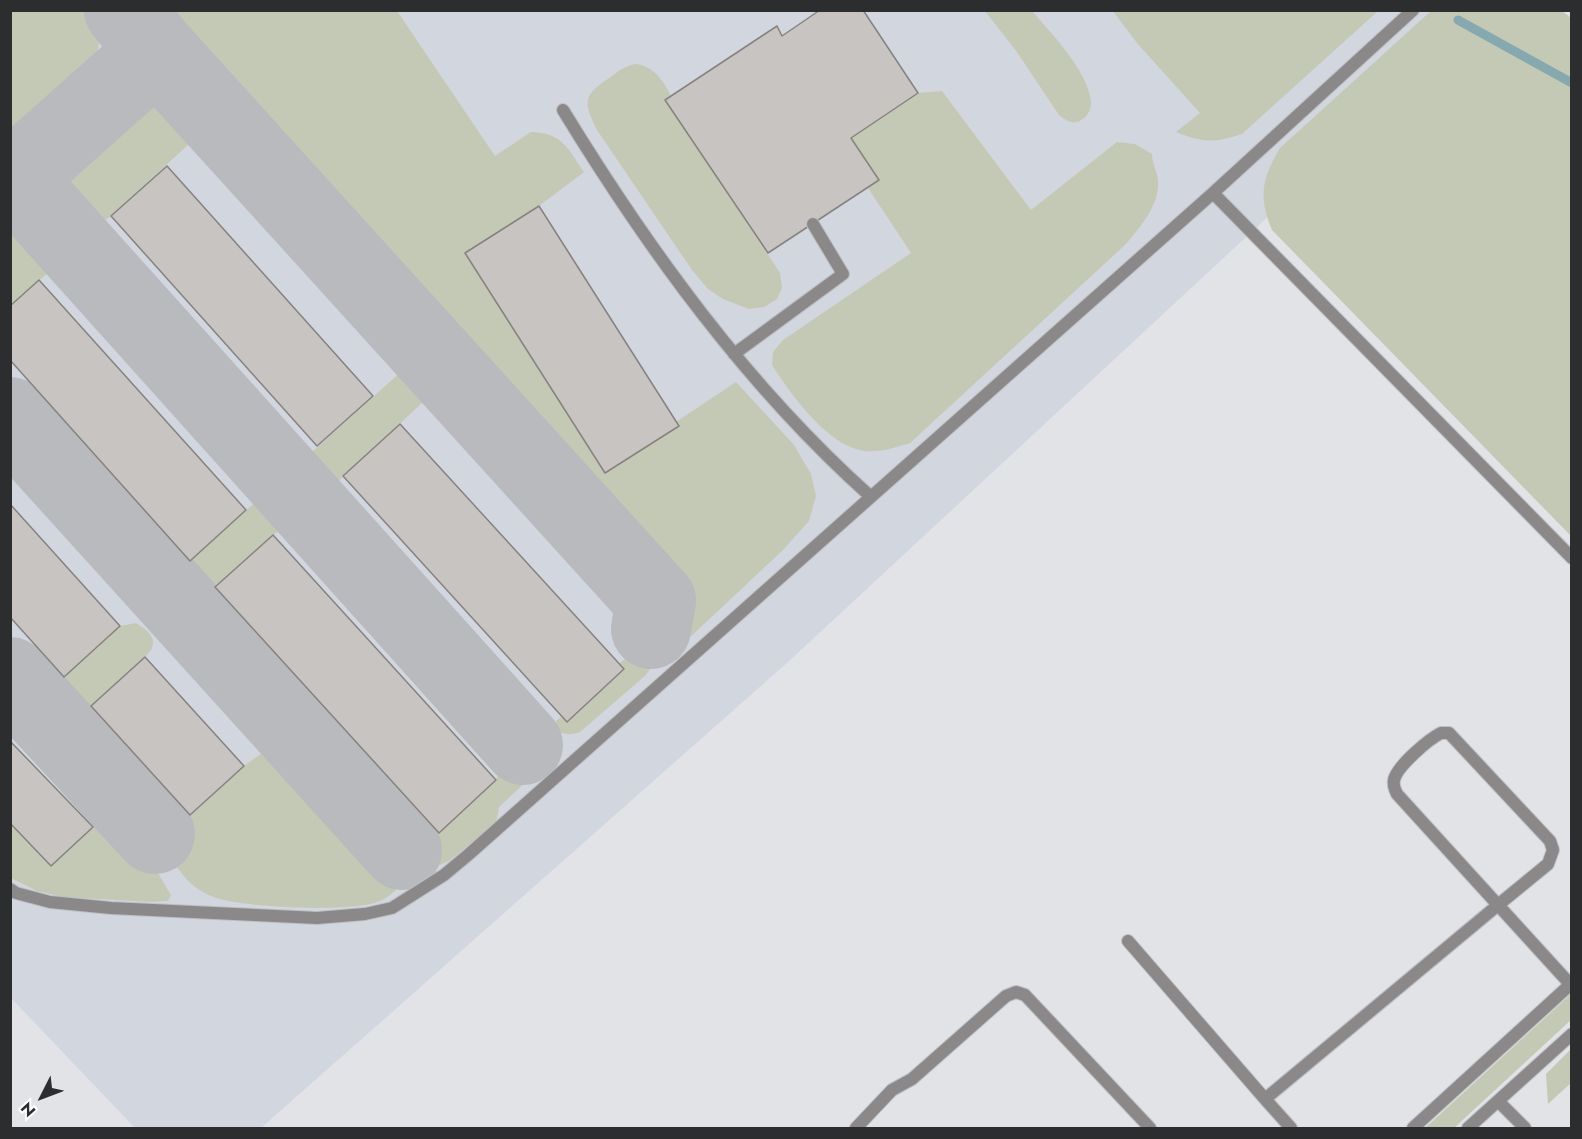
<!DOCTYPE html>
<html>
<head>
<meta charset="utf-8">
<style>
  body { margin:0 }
  #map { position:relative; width:1582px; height:1139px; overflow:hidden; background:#e2e3e7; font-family:Jost,sans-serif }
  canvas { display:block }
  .frame { position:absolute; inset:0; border:12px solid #2c2d2e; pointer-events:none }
  .north { position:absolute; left:12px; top:1067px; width:60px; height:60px; -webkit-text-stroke:4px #fff; paint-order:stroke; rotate:228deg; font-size:16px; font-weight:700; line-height:24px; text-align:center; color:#2c2d2e }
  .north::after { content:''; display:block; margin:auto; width:21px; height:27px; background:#2c2d2e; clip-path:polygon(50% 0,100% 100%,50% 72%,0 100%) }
</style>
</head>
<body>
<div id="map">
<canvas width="1582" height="1139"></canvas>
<div class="frame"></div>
<div class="north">N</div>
</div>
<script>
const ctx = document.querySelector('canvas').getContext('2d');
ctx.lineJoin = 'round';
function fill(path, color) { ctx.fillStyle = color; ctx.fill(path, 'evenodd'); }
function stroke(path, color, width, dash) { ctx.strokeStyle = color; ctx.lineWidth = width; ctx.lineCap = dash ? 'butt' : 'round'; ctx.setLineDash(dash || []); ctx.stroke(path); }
fill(new Path2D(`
  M11,11H1497L1313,175L788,662L261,1128H135L11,998Z`), '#d2d6df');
fill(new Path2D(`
  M11,10L94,11L101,29L95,70L79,92L11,152Z
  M165,11H397L495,156L531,132C563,133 567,148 584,172L539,206L466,253L605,473L679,426L676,422L736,382L794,445L811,474L816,496L809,521L782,551L688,639L678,642L666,633L661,626L692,598Z
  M985,11H1032C1052,34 1087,70 1091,101C1092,112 1083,124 1071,122C1067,121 1063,118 1059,115L1017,52Z
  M1113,11H1378L1242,134C1215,143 1203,143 1176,132L1200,113L1137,43Z
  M1431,11H1562L1571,18V536L1272,230C1258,196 1262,179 1280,148Z
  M637,64C655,68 663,80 671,96L665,100L780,273L782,288L777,299L764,307L749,309L723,299L708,289L692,270L597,130C582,99 584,95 612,76C620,70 626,65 637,64Z
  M942,91L1031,210L1117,142L1135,144L1152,154C1152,165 1158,172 1158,182C1159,206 1140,227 1126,244L910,443C893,448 874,455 856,449C823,439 790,393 772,365L773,352L783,340L911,253L868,188L879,180L851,138L918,93Z
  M160,95L174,97L204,130L111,216L99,225C87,220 67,203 62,190C60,183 62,177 65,171L137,105L149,97Z
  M11,231C28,232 42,255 53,268L11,306Z
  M413,361L439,387L330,489L321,487L304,470L303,460Z
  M273,494L284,497C294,517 291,524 273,535L207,593C189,588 185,579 190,561L260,498Z
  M136,623C144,628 157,636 152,648C148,658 102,696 91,706L83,711C67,702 66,694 64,677L120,626Z
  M646,641C656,654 656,662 646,675L580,732C570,735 563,736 556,728V721L561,717L567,722L624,670L619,664Z
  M10,700C21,712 23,724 11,736Z
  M538,742L546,744L551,753L548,761L499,807L496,823L450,860L432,869L419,870L410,858L496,780C501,766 524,746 538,742Z
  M265,751L272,753L385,874L395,875L400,883C397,891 388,897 380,901C354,913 238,908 211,896C196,890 186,880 177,867C169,855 165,846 171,833L244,766Z
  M105,820C112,820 118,820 123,824C142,841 158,874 171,895L168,901L150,902L64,897L37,891L11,878L10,823L51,866L93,827Z
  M1571,994V1020L1454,1128H1425Z
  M1571,1049V1083L1548,1104L1546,1074Z`), '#c3c9b5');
stroke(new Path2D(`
  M1458,20L1572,83`), '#85a9ae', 9);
stroke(new Path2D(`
  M157,51L656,601L651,629
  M14,178L523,745
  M10,182L157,51L124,10
  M10,417L402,850
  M10,677L155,834`), '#b8babd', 80);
const building = new Path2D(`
  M820,10H863L918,93L851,138L879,180L768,253L665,100L777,26L782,36Z
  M167,166L373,396L317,446L111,216Z
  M539,206L679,426L605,473L465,253Z
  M39,280L246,510L190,561L10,360V306Z
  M400,424L624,669L567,722L343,476Z
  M10,504L120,626L64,677L10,617Z
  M273,535L496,780L439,833L215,587Z
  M145,657L244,766L190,815L91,706Z
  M10,741L93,827L51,866L10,823Z`);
fill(building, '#c8c4c2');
stroke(building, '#868280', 1.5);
const service = new Path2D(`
  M563,110C648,249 747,386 870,496
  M1213,193L1572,558
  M734,354L843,274L813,224
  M1441,733H1449L1550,841L1553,850L1548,864L1498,905L1397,794C1395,790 1393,784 1394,780C1397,766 1429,739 1441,733Z
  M10,889L16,893L50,902L111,908L317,918L365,914L392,908L444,875L468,855L1213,193L1413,10
  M1128,941L1265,1099
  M1498,1101L1525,1128
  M856,1128L892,1090L912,1079L1006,996L1016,992L1025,995L1150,1128
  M1291,1128L1265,1099L1498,905L1570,984
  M1413,1128L1572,983
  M1468,1128L1572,1034`);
stroke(service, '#bebfc2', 14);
stroke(service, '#8a8889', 12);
</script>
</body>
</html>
